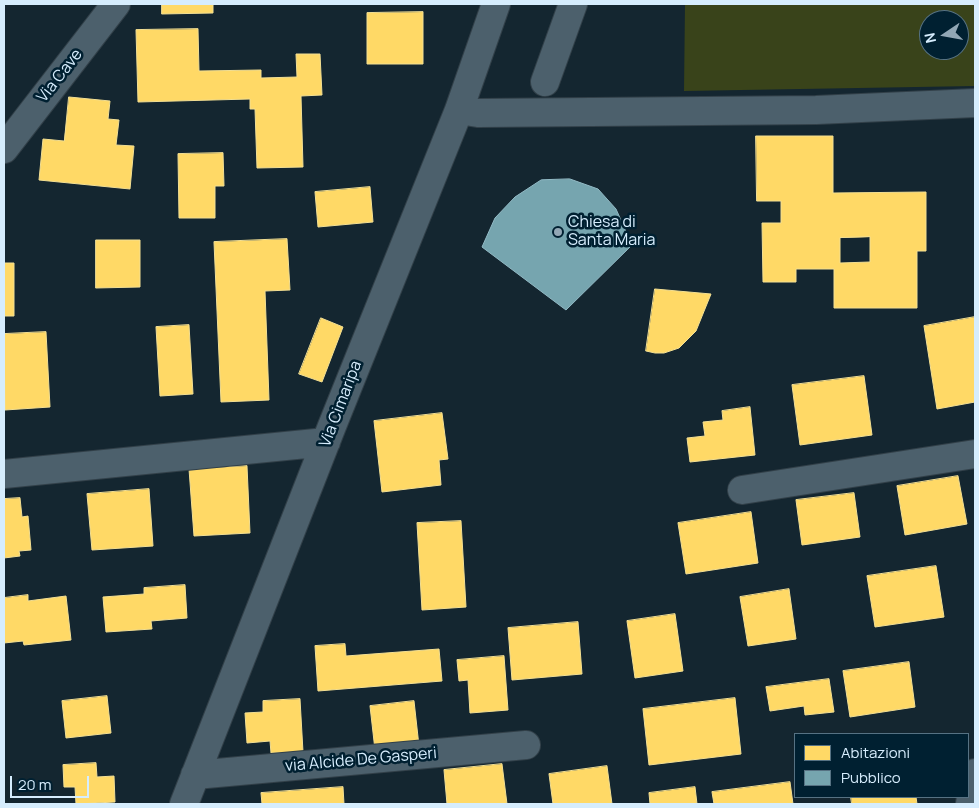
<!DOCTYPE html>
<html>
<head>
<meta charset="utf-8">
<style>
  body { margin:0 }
  #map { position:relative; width:979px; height:808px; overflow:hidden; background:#142630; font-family:Manrope,sans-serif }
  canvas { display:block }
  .frame { position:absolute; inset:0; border:5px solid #d6edfd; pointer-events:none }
  .legend { position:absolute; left:794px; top:733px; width:175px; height:65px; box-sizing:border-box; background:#002031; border:1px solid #567283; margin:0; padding:6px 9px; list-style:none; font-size:15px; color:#d6edfd }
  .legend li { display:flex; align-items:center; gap:10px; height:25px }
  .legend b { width:25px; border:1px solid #567283 }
  .north { position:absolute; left:919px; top:10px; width:50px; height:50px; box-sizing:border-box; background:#002031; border:1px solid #567283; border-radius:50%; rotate:258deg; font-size:14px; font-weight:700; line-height:20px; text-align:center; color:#d6edfd }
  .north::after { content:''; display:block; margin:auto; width:18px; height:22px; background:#92a7b5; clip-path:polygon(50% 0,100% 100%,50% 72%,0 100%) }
  .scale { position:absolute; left:10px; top:776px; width:79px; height:22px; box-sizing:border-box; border:2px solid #d6edfd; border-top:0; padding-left:6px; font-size:15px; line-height:18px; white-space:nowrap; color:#d6edfd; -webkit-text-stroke:4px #002031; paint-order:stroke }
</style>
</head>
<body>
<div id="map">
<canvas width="979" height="808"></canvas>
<div class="frame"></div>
<ul class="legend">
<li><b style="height:14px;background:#ffd966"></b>Abitazioni</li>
<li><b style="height:14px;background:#76a5af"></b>Pubblico</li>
</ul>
<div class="north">N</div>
<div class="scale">20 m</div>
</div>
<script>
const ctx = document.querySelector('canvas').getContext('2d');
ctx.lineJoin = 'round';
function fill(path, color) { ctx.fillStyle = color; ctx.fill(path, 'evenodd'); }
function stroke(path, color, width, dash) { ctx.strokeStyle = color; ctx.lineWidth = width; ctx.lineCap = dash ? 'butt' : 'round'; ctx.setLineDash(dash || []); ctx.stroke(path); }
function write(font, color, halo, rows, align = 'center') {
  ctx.font = font + ' Manrope,sans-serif'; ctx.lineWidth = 5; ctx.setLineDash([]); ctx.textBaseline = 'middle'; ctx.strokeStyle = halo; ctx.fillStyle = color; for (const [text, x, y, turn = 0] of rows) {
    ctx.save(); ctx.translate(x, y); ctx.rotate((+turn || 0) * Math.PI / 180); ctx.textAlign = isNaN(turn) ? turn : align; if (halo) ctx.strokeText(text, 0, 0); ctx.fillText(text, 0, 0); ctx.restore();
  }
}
fill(new Path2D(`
  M685,4H975V86L684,91ZM929,20H959V50H929Z`), '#39431a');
const homes = new Path2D(`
  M162,4H213V13L162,14Z
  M423,12V64H367V13Z
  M198,29L199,71L261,70V78L297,77L296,54H320L322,95L301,96L303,167L257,168L255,109H250V99L138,102L136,30Z
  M69,97L110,101L108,119L119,120L116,145L134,146L130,189L39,180L43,139L64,141Z
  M756,136H833V193L926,192V251H917V308H834V269H796V282H763L762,223H781V201H757ZM870,237V262L840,263V238Z
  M223,153L224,186H215V218H179L178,154Z
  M370,187L373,222L318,227L315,192Z
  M287,239L290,290L265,291L269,400L221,402L214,242Z
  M96,240H140V287L96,288Z
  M4,263H14V316H4Z
  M655,289L711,294L696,331L679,348L664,353H655L646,351Z
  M975,317V402L937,409L924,326Z
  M321,318L343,327L322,382L299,374Z
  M189,325L193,394L160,396L156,327Z
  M46,332L50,407L5,410L4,334Z
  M864,376L872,435L800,445L792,385Z
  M750,407L755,455L690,462L687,438L705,436L703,422L723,420L722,411Z
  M442,413L448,459L439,460L441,485L382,492L374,421Z
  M247,466L250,533L194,536L189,469Z
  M958,476L967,524L905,535L897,486Z
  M149,489L153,546L92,550L87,494Z
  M854,493L860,537L802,545L796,500Z
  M20,498L22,517L28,516L31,550L19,551L20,556L4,558V499Z
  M751,512L758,563L686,574L678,523Z
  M461,521L466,607L422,610L417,523Z
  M936,566L944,617L875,627L867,576Z
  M185,585L187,618L151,621L152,629L106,632L103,597L144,594V588Z
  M789,589L796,639L748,646L740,597Z
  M28,595V601L66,596L71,640L24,645L23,641L4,643V598Z
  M675,614L683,671L635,678L627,621Z
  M578,622L582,674L512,680L508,628Z
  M345,644L346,656L439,649L442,681L318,691L315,646Z
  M504,656L508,710L470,713L468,680L459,681L457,660Z
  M909,662L915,707L850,717L843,671Z
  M829,679L834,712L805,715L804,706L770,711L766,687Z
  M107,696L111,733L66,738L62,701Z
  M735,698L741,754L649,765L643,709Z
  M300,699L303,752L271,753L270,741L247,743L245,713L263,712V701Z
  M414,701L419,746L375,750L370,706Z
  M96,763L97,777L114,776L115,802L76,804L75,787H64L63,765Z
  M502,764L507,804H447L444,770Z
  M607,766L612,804H553L549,774Z
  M790,782L793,804H714L712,792Z
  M343,787L344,804H262L261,793Z
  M695,787L697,804H650L649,793Z
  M851,797H916L917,804H852Z`);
fill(homes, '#ffd966');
stroke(homes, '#f3df93', 1);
const public = new Path2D(`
  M570,179L598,189L616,209L632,245L566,310L482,247L495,218L515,197L541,180Z`);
fill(public, '#76a5af');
stroke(public, '#93bbc6', 1);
const minor = new Path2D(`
  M545,82L573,4
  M459,110L478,113L816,110L975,103
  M4,149L116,4
  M4,474L326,442
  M742,490L975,454
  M195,775L526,745
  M184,804L332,426L459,110L496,4
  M970,804L975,773`);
stroke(minor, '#324049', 30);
stroke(minor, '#4c606c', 28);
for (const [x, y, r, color] of [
  [558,232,5,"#92a7b5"]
]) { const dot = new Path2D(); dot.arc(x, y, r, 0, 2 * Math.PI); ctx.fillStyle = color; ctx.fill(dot); stroke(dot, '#002031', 2); }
write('16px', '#d6edfd', '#002031', [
  ["Via Cave",60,76,-52],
  ["Via Cimaripa",341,404,-69],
  ["via Alcide De Gasperi",361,760,-5]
]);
write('16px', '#d6edfd', '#002031', [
  ["Chiesa di",568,223],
  ["Santa Maria",568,241]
], 'left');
</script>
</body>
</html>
